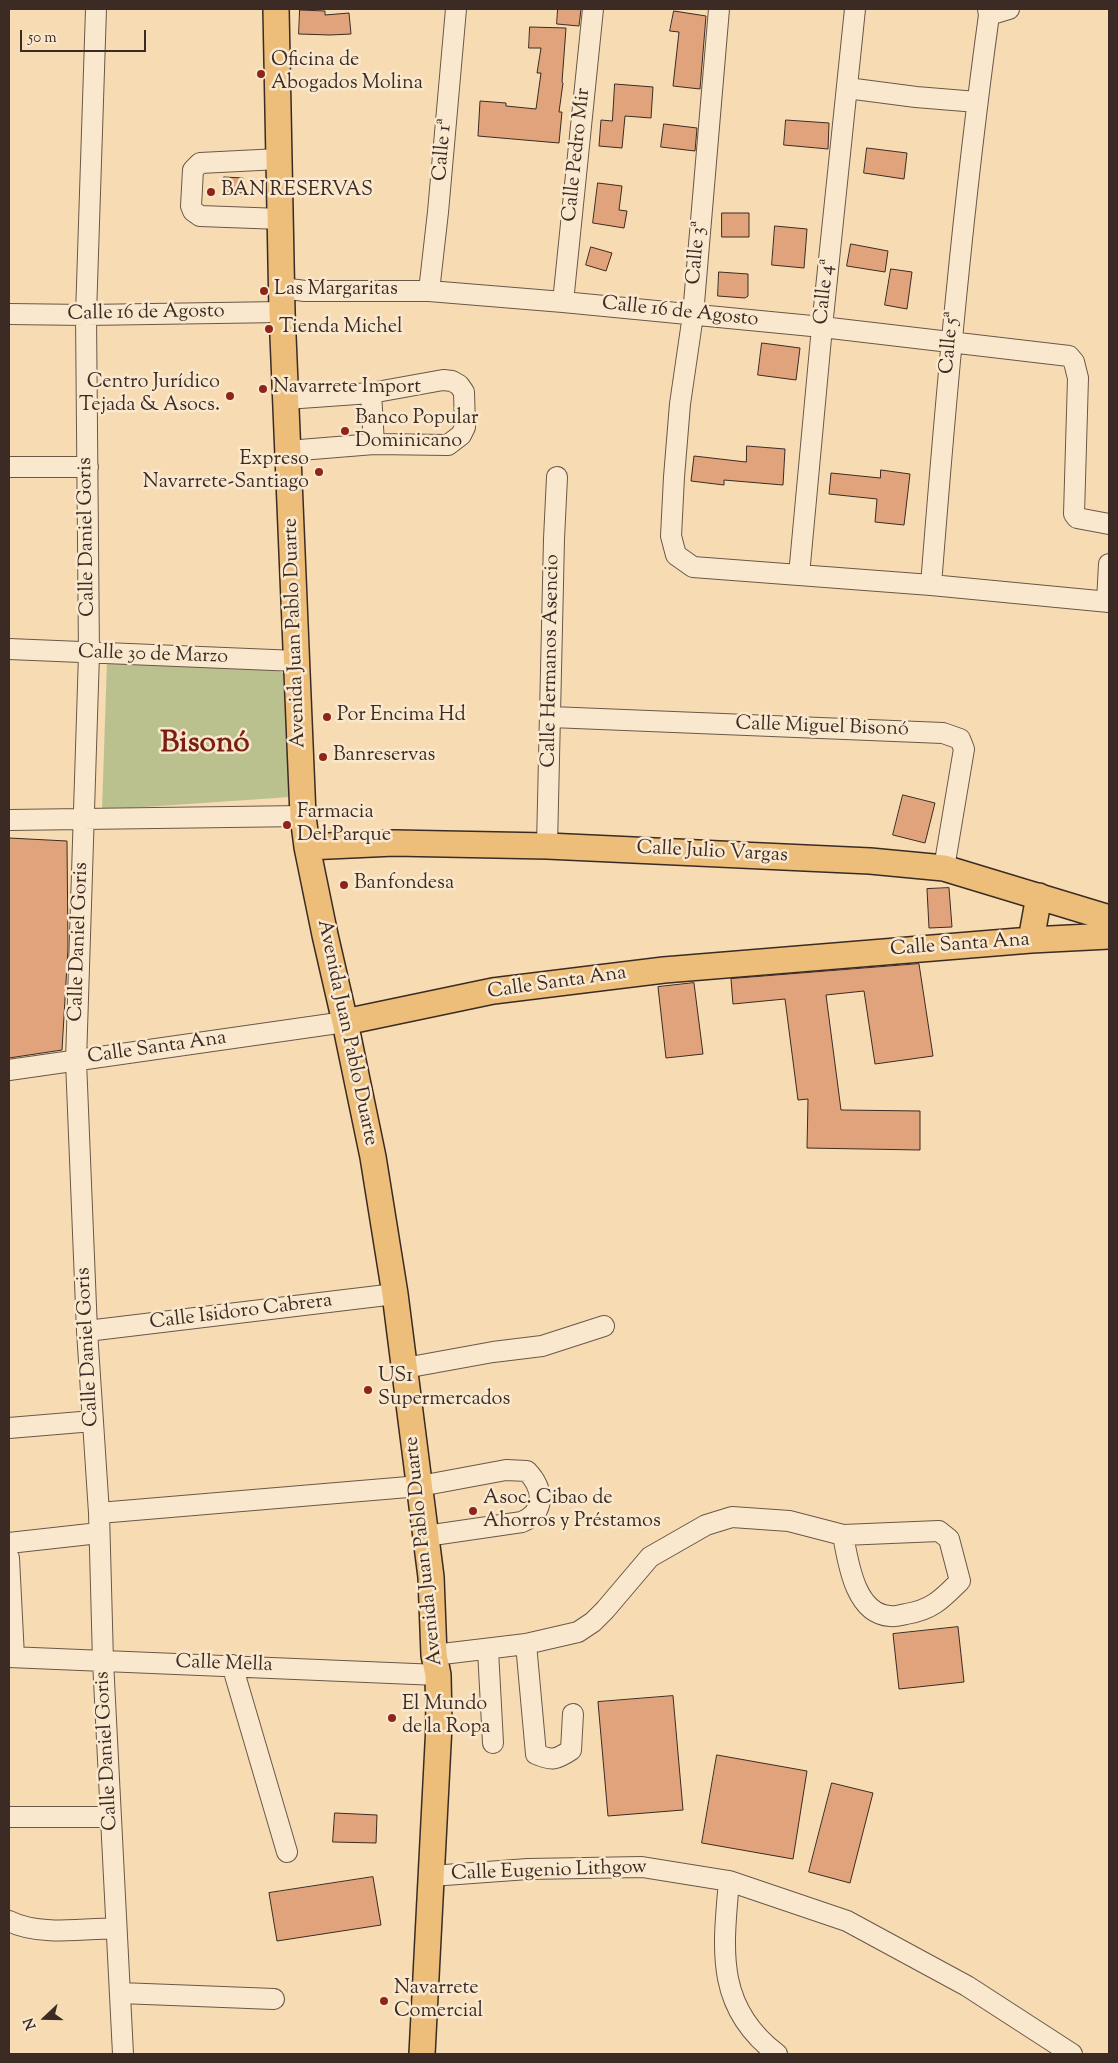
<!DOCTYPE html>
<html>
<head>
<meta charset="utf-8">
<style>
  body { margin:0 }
  #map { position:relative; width:1118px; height:2063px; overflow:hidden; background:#f7dcb3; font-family:"Sorts Mill Goudy",serif }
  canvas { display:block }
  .frame { position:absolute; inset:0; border:10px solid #3b2b24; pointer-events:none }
  .north { position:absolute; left:20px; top:1993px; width:50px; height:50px; -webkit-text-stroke:4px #fae8ce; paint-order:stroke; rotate:249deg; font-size:14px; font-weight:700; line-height:20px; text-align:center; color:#3b2b24 }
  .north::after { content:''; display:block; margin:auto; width:18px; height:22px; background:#3b2b24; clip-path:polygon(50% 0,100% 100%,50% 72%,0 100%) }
  .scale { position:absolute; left:20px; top:30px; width:126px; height:22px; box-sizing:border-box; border:2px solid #3b2b24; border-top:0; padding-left:6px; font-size:15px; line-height:18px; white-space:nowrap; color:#3b2b24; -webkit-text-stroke:4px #fae8ce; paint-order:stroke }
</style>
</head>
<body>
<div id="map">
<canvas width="1118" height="2063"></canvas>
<div class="frame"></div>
<div class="north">N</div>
<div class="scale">50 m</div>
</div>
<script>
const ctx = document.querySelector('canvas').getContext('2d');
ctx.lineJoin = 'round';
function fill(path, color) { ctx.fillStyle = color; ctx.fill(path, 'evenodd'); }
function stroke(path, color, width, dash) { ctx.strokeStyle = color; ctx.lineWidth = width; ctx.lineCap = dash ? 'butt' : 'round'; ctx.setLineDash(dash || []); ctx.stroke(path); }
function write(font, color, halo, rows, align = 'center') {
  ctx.font = font + ' "Sorts Mill Goudy",serif'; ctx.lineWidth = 5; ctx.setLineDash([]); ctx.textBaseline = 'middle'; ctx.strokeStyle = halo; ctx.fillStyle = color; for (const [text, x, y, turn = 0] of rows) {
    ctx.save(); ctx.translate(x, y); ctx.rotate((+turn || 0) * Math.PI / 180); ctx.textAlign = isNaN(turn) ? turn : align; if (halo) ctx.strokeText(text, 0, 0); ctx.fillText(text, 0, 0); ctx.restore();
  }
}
fill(new Path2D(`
  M107,661L268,666L283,673L290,797L102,810Z`), '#bac18f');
const building = new Path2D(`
  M558,9H581L579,26L557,24Z
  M300,10L325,11V15L349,13L351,34L330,35L299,34Z
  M674,11L706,16L700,89L673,86L679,32L670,31Z
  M530,27L566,28L562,82L563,83L559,112H562L559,143L478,136L480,101L506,103V106L536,109L541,73H537L541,48H529Z
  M615,84L653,87L651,118L625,116L622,148L599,146L601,120L612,121Z
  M786,120L829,123L828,149L784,145Z
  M664,124L697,128L695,151L661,147Z
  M867,148L907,153L904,179L864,173Z
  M224,177L243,178L242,193L223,192Z
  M598,183L622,186L619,210L627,211L624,228L593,223Z
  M722,213H749V237H722Z
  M775,226L807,229L804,268L772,265Z
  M851,244L888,251L885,272L847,266Z
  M591,247L612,253L606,271L586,265Z
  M891,269L912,272L907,309L885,305Z
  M719,272L748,274V296L745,298L718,296Z
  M762,343L800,348L796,380L758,375Z
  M747,446L785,449L783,485L724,480V485L691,481L694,456L746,462Z
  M881,470L910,474L904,525L875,522L877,499L829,494L831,473L880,478Z
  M903,795L935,803L925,843L893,835Z
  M9,838L67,841L68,948L62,1050L9,1058Z
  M949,888L952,927L929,928L927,889Z
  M919,964L933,1056L875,1064L864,991L826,995L841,1110L920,1111V1150L807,1148L808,1099L798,1100L785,999L733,1004L731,979Z
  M694,983L703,1054L666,1058L658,987Z
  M958,1627L964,1682L899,1689L893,1634Z
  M673,1696L683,1810L608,1816L598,1702Z
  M717,1755L807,1771L793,1859L702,1843Z
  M832,1783L873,1793L850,1883L809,1872Z
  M335,1813L377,1815L376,1843L333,1842Z
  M373,1877L381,1925L277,1941L269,1893Z`);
fill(building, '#e1a37b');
stroke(building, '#3b2b24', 1);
const minor = new Path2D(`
  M96,9L86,315L89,654L76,1061L87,1331L99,1513L103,1661L123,2054
  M719,9L693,315L680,404L674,477L671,536L676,555L693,567L931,585L1109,602
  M989,15L1009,9
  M847,88L916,97L977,102
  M279,159L200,163L193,170L191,206L193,211L200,216L281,219
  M282,288L305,291H429L563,302L822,327L1069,356L1074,362L1078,378L1074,514L1077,518L1109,524
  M429,291L438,212L456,9
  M563,302L593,9
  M9,314L86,315L282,312
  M371,393L374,444
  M286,399L371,393L443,380L452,381L459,385L464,392L465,427L461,435L448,445L374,444L288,451
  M9,467H88
  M799,575L822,327L855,9
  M931,585C946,394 963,204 989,15L988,9
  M1107,602L1109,564
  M9,649L297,661
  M551,717L943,733L960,739L964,749L944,868
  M9,820L303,816
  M547,846L554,539L557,477
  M9,1070L345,1022
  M87,1331L395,1294
  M405,1368L493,1352L542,1346L604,1326
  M9,1428L93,1421
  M99,1513L420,1486L506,1470L527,1471C543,1488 547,1511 522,1522L426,1536
  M9,1543L99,1533
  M9,1558L14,1657
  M526,1644L536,1754C552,1761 556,1760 571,1750L573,1714
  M488,1650L493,1743
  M434,1655L526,1644L578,1632L593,1622L605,1610L650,1557L706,1525L732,1517L789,1521L843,1535L939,1531L949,1539L960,1581C942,1599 932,1610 906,1614C901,1615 895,1617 890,1616C855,1614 848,1562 843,1535
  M9,1657L438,1675
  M232,1665L287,1852
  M9,1817H111
  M431,1876L528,1869L642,1867L729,1881L847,1921L967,1986L1072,2054
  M729,1881C723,1950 715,2007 777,2054
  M9,1921C38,1936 84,1929 116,1928
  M120,1993L274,1999`);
const major = new Path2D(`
  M276,9L282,312L303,816L307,847L325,935L345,1022L373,1157L395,1294L431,1577L434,1655L438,1675L439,1725L422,2054
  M307,847L394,843L547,846L870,861L944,868L1109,918
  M1031,940L1039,896
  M345,1022L493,991L664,970L1031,940L1109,936`);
stroke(minor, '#6a5748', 22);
stroke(major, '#3b2b24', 28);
stroke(minor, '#fae8ce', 20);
stroke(major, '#ecbe7a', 25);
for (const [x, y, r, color] of [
  [261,74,5,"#8f2418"],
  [211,192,5,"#8f2418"],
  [264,291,5,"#8f2418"],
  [269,329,5,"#8f2418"],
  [263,389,5,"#8f2418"],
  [230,396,5,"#8f2418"],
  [345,431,5,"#8f2418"],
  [319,472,5,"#8f2418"],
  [327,717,5,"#8f2418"],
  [323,757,5,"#8f2418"],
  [287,825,5,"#8f2418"],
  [344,885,5,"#8f2418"],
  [368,1390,5,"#8f2418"],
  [473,1511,5,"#8f2418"],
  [392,1718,5,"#8f2418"],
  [384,2001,5,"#8f2418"]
]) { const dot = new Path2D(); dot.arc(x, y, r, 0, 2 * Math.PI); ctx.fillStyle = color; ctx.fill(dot); stroke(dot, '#fae8ce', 2); }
write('20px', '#3b2b24', '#fae8ce', [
  ["Oficina de",271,62],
  ["Abogados Molina",271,85],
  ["BAN RESERVAS",221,192],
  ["Las Margaritas",274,291],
  ["Tienda Michel",279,329],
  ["Centro Jurídico",220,384,"right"],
  ["Tejada & Asocs.",220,407,"right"],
  ["Navarrete Import",273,389],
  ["Banco Popular",355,420],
  ["Dominicano",355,443],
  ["Expreso",309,461,"right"],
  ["Navarrete-Santiago",309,484,"right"],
  ["Por Encima Hd",337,717],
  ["Banreservas",333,757],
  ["Farmacia",297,814],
  ["Del Parque",297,837],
  ["Banfondesa",354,885],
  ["US1",378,1378],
  ["Supermercados",378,1401],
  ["Asoc. Cibao de",483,1500],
  ["Ahorros y Préstamos",483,1523],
  ["El Mundo",402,1706],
  ["de la Ropa",402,1729],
  ["Navarrete",394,1990],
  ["Comercial",394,2013]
], 'left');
write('20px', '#3b2b24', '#fae8ce', [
  ["Calle 1ª",444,150,-85],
  ["Calle Pedro Mir",578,155,-84],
  ["Calle 3ª",698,253,-85],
  ["Calle 4ª",826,292,-84],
  ["Calle 16 de Agosto",680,313,6],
  ["Calle 16 de Agosto",146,314,-1],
  ["Calle 5ª",951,343,-85],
  ["Calle Daniel Goris",88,537,-91],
  ["Avenida Juan Pablo Duarte",296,633,-92],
  ["Calle 30 de Marzo",153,656,2],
  ["Calle Hermanos Asencio",552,661,-89],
  ["Calle Miguel Bisonó",822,728,2],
  ["Calle Julio Vargas",712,853,3],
  ["Calle Daniel Goris",80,942,-88],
  ["Calle Santa Ana",960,946,-4],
  ["Calle Santa Ana",557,984,-8],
  ["Avenida Juan Pablo Duarte",346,1033,78],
  ["Calle Santa Ana",157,1049,-8],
  ["Calle Isidoro Cabrera",241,1313,-7],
  ["Calle Daniel Goris",89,1347,-93],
  ["Avenida Juan Pablo Duarte",425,1551,-96],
  ["Calle Mella",224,1665,2],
  ["Calle Daniel Goris",108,1751,-93],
  ["Calle Eugenio Lithgow",549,1872,-2]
]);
write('bold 30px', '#7a1f14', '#fae8ce', [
  ["Bisonó",205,746]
]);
</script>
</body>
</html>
